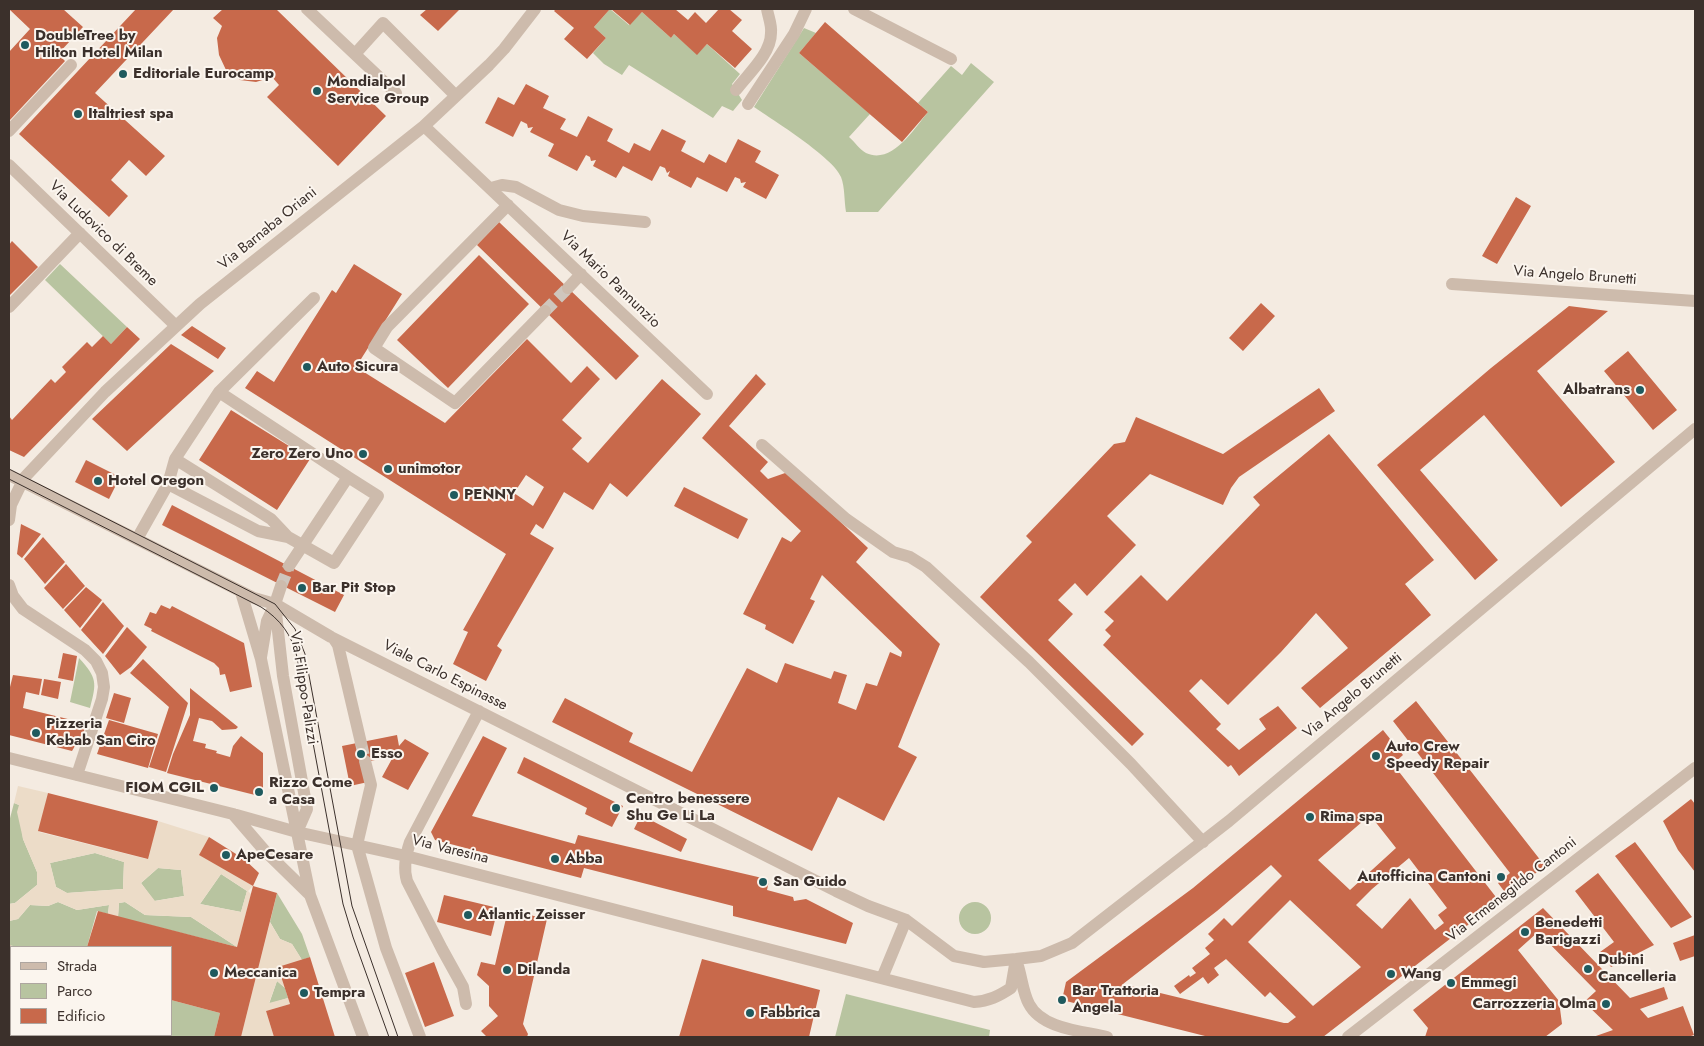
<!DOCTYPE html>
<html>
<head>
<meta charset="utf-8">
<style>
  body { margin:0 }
  #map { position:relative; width:1704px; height:1046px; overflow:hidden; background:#f4ebe1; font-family:Jost,sans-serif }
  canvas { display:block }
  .frame { position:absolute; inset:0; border:10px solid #3b302b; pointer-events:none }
  .legend { position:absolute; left:10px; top:946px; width:162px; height:90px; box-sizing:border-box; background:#fbf5ee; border:1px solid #aea6a0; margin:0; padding:6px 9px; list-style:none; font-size:15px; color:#3b302b }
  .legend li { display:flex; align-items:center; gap:10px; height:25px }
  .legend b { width:25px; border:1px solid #aea6a0 }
</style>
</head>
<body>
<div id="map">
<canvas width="1704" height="1046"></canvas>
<div class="frame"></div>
<ul class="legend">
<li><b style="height:6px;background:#cdbbac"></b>Strada</li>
<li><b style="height:14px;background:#b8c4a0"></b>Parco</li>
<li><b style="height:14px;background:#c8694b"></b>Edificio</li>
</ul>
</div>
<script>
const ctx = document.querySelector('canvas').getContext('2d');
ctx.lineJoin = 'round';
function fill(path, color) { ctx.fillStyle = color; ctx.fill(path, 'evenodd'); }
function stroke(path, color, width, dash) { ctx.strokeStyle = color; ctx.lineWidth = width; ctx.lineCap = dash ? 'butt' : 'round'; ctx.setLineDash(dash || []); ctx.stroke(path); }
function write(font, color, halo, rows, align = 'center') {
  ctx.font = font + ' Jost,sans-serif'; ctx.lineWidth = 4; ctx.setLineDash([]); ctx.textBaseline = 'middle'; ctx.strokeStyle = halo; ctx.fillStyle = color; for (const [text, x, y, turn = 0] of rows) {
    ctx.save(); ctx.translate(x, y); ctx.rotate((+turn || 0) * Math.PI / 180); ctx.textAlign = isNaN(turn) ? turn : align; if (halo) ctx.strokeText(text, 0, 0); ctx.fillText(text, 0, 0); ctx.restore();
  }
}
fill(new Path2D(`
  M610,9L629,25L642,12L671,38L674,34L697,54L707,44L740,74L732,84L742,100L733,111L722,106L713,118L629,65L622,75L604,64L593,53L606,38L594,27Z
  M804,28L816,33L799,53L870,114L849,137C854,141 860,150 866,153C892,165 914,129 928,112L918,103L951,66L962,75L971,63L994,82L878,212H846C844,201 845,187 841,177C834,158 773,120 754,107Z
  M60,264L127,327L111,344L45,280Z
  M79,658C97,678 97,682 90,708L70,702Z
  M14,803L19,805L23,839L37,872V885L15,903L9,904V822Z
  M95,853L124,862L123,889L67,893L56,887L50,863Z
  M158,868L181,870L184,896L154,901L141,883Z
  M221,874L247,891L241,912L200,904Z
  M277,893L302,934L310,957L302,960L292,944L280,939L270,922Z
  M959 918a16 16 0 1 1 32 0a16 16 0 1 1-32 0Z
  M58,902L77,910L109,905L108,914L97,911L87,947H17L9,945V921L18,919L30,905L48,906Z
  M125,902L145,915L191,917L237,947L118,917L119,903Z
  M277,981L285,988L288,998L269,1004Z
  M846,994L990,1030L989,1037H835Z
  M171,1000L220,1013L214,1037H154L136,1035H171Z`), '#b8c4a0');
fill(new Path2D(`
  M18,786L48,793L39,832L147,859L158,821L209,837L200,855L253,886L248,891L251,894L237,947L191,917L145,915L125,902L119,903L118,917L108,914L109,905L77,910L58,902L48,906L30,905L18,919L9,921V904L15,903L37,885V872L23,839L17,812L19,805L14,803ZM95,853L124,862L123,889L67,893L56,887L50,863ZM158,868L181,870L184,896L155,901L141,883ZM221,874L247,891L241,912L200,904Z
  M270,922L280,939L292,944L302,960L285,988L277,981L269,1003L288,998L290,1004L266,1011L274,1037H241Z`), '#ecdcc8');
fill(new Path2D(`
  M9,9H63L83,27L58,54L65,61L9,121V52L30,29Z
  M136,9H174L95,93L165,156L146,176L129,160L111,180L128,196L109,217L19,134Z
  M223,9H276L386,116L338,166L267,97L279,85L272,77L256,82L240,80L226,70L219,55L217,38L222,26L213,18Z
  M427,9H460L438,31L420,15Z
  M556,9H610L594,27L606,38L587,59L564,39L574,28L554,11Z
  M611,9H675L688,20L695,12L706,23L719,9H729L742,20L732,31L752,49L735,68L707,44L697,55L674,34L671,38L642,12L630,25Z
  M825,22L928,112L902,142L799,53Z
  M526,84L549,96L543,108L566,119L560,129L577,137L588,116L613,129L607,141L629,153L634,143L650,151L662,129L686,141L681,151L704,163L709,154L726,163L738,139L761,151L755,162L779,175L766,199L743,187L746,182L741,183L740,179L735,177L727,192L697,177L691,188L668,176L670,171L667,173L665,168L660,166L652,181L623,166L616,178L593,166L596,160L591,161L590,157L586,155L577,171L548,156L554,144L530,132L533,127L528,128L527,124L521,121L513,137L485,123L498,97L514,105Z
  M1516,197L1531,206L1497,264L1482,256Z
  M499,222L639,356L616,380L477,245Z
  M12,241L38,267L9,296V245Z
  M479,255L529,304L448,388L397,340Z
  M354,264L402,294L356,367L445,423L527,339L571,383L587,366L600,379L562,420L582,438L572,449L588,463L662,379L701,414L627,497L610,483L593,510L564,492L543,529L536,524L530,534L554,548L497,646L502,650L486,681L453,664L468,632L463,630L506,554L245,388L257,371L274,382L332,290L336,293ZM526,475L544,487L533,506L514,493Z
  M1261,303L1275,316L1243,351L1229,338Z
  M1569,306L1608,311L1537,371L1615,462L1561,507L1484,415L1420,470L1498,560L1475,580L1377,465L1491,368Z
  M192,326L226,348L218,359L181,335Z
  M127,327L140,339L24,457L9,450V416L12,420L51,379L55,383L66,372L62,367L87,342L92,347L103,336L111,344Z
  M171,344L214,371L127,451L92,419Z
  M1628,351L1677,410L1653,430L1604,371Z
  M756,374L766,384L729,426L768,462L760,471L768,479L788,472L868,548L856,562L940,644L898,747L917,757L884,821L838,797L812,851L552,722L565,698L633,733L629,742L692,772L747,668L777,683L785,663L831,679L834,671L847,675L838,703L856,710L866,683L877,686L890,652L901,657L902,652L822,575L810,599L815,601L793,644L765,629L766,625L743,614L782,537L791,542L801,531L702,438Z
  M1319,388L1335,411L1239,477L1231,488L1223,505L1150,474L1107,516L1136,545L1087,596L1075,583L1058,600L1073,614L1048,640L1144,734L1132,746L980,597L1032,542L1026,536L1114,444L1125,442L1136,417L1223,454Z
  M231,410L310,459L277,510L199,460Z
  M1329,434L1434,560L1405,584L1431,615L1320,708L1301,688L1348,648L1316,613L1281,652L1228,705L1201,679L1189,691L1221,724L1216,729L1239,750L1266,729L1259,719L1278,706L1297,728L1239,776L1231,765L1228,767L1103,645L1111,636L1105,630L1114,621L1104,612L1141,575L1167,601L1260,505L1253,497Z
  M86,460L120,477L109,499L75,482Z
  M684,487L748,519L738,539L674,506Z
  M172,505L344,595L335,612L162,525Z
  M21,524L41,534L22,558L17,554Z
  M43,537L65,562L45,584L24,559Z
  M66,564L85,586L63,609L44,588Z
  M86,587L102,600L80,628L64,610Z
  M103,602L124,626L103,654L81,630Z
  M161,605L170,609L172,606L244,643L252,687L230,692L225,674L220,675L219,668L214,663L151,631L152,629L144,625L150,612L156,614Z
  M127,627L147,647L131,667L120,675L105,656Z
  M63,653L77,656L73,681L58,678Z
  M143,659L188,703L166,772L149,767L169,707L130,673Z
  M13,675L42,679L39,695L26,692L23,708L88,724L72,751L9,735V691Z
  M44,679L61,682L58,699L41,695Z
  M190,688L238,727L236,729L222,730L212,721L199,718L193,741L206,744L205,748L217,751L216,753L230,757L233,746L241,736L263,753V790L255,795L167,773L173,754L190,715Z
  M114,693L131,698L124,723L106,718Z
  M1416,701L1545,866L1507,895L1498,883L1510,873L1393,721Z
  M109,720L158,734L148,768L97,754Z
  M1383,730L1403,755L1393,764L1499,901L1323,1037H1209L1062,1000L1066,982L1193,888ZM1370,815L1396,848L1350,890L1318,860ZM1409,858L1447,908L1438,915L1444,923L1435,930L1410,898L1382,929L1356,905L1372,889ZM1271,865L1282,876L1232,926L1224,918L1208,934L1214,940L1205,948L1210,954L1192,968L1196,973L1190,977L1189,975L1174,986L1180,994L1203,977L1208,984L1219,975L1214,968L1226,959L1265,997L1270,992L1296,1017L1288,1023H1284L1123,984L1217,911ZM1290,900L1361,967L1313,1006L1248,942Z
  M397,735L399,746L405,739L429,753L408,790L382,777L393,757L363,762L368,782L350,786L342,746Z
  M483,736L507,748L472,816L575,844L578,835L758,877L769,881L767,890L793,897L794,901L806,899L853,923L846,944L733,916V906L584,868L581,878L435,840L431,832Z
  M524,757L623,806L612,827L585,814L587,808L517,773Z
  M48,793L158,821L148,859L38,831Z
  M1691,799L1695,804V872L1678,850L1663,821Z
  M641,815L687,839L681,852L634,829Z
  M209,837L244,859L259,873L253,886L199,855Z
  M1635,842L1692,917L1671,928L1615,856Z
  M1598,873L1654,945L1611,967L1600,952L1614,942L1575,891Z
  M253,886L277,893L241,1037H214L220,1013L171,1000V947H87L98,911L237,947Z
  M444,895L498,908L491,936L437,922Z
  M1543,908L1630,998L1664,987L1668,999L1640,1009L1648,1018L1683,1006L1694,1035L1688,1037H1593L1613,1030L1584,1002L1596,991L1538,932L1518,950L1559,1001L1562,1024L1545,1037H1425L1428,1028L1413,1010Z
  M508,910L547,919L523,1024L528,1034L527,1037H487L481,1031L498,1016L489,1006V986L477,975L481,962L495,965Z
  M1695,935V956L1680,961L1673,943Z
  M9,945L11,946V1035H136L146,1037H9Z
  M310,957L335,1037H274L266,1011L290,1004L278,967Z
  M702,959L820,990L809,1037H679Z
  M434,962L454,1016L425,1027L405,973Z`), '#c8694b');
stroke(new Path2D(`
  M545,311L568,288
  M281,586L289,566
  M361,743L365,761`), '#cfc6bd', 12, [12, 6]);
stroke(new Path2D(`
  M307,9L396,93
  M854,9L951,59
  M355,54L383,23L456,96
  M736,90C748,74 771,54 771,33C772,25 768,16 767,9
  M748,104L794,34L806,9
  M424,126L707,394
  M9,131L71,65
  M9,165L176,326
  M491,188L502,185L516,187L559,210L583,216L645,222
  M508,205L387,327L374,348L455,403L545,311
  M1452,284L1695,301
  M568,288L581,274
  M314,298L219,392L175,459L271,519L288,537L334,563L378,496L348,477
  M9,307L80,233
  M219,392L348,477L289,566
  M762,445L846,519L893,552L910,557L926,567L1029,662L1131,764L1203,842
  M175,459L168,484L258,531L288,537
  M9,475L254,598L275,604L331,637L836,891L868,906L906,920L954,956L984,962L1016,959L1041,956L1072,943L1229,821L1695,429
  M9,520L11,505L24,478L105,392L200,304L424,126L489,65L504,49L535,9
  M137,539L168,484
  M9,585L13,596L23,609L85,650L96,661L102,673L104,687L102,699L77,775
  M241,592L261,659L310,895L363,1037
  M275,604L283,676L307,809L297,832
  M334,639L338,645L361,743
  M261,657L267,621L275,604L281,586
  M9,758L233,814L297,832L406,856L974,1002C989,1001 999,996 1011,988L1016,959
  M365,761L371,785L357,845L386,948L420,1037
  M233,814L264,850L310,895
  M1018,966C1022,979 1023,993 1029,1004C1042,1029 1082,1031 1107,1037
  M882,978L906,920
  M466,1004L463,987L442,949L407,881C403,868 406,854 410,842L479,711
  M1348,1037L1695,768`), '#cdbbac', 12);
stroke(new Path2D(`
  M9,469L275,604L295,629L305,654L352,906L398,1037
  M9,479L261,607C280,619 292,635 297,657L343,904L353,937L389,1037`), '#3b302b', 1);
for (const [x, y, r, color] of [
  [25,45,5,"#1f5a5e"],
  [123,74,5,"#1f5a5e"],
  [317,91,5,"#1f5a5e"],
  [78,114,5,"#1f5a5e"],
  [307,367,5,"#1f5a5e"],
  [1640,390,5,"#1f5a5e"],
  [363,454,5,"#1f5a5e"],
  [388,469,5,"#1f5a5e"],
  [98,481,5,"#1f5a5e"],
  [454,495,5,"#1f5a5e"],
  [302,588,5,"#1f5a5e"],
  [36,733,5,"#1f5a5e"],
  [361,754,5,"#1f5a5e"],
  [1376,756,5,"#1f5a5e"],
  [214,788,5,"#1f5a5e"],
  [259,792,5,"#1f5a5e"],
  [616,808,5,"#1f5a5e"],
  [1310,817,5,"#1f5a5e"],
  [226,855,5,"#1f5a5e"],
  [555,859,5,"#1f5a5e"],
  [1501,877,5,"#1f5a5e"],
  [763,882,5,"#1f5a5e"],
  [468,915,5,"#1f5a5e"],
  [1525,932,5,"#1f5a5e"],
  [1588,969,5,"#1f5a5e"],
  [507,970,5,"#1f5a5e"],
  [214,973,5,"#1f5a5e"],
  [1391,974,5,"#1f5a5e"],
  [1451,983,5,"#1f5a5e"],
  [304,993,5,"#1f5a5e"],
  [1062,1000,5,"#1f5a5e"],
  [1606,1004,5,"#1f5a5e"],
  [750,1013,5,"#1f5a5e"]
]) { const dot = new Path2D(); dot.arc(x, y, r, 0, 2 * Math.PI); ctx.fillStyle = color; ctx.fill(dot); stroke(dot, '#fbf5ee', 2); }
write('bold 15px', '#3b302b', '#fbf5ee', [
  ["DoubleTree by",35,36],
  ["Hilton Hotel Milan",35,53],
  ["Editoriale Eurocamp",133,74],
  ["Mondialpol",327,82],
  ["Service Group",327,99],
  ["Italtriest spa",88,114],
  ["Auto Sicura",317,367],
  ["Albatrans",1630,390,"right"],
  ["Zero Zero Uno",353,454,"right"],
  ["unimotor",398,469],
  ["Hotel Oregon",108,481],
  ["PENNY",464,495],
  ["Bar Pit Stop",312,588],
  ["Pizzeria",46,724],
  ["Kebab San Ciro",46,741],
  ["Auto Crew",1386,747],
  ["Speedy Repair",1386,764],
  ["Esso",371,754],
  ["Rizzo Come",269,783],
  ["a Casa",269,800],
  ["FIOM CGIL",204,788,"right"],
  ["Centro benessere",626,799],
  ["Shu Ge Li La",626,816],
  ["Rima spa",1320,817],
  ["ApeCesare",236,855],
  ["Abba",565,859],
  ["Autofficina Cantoni",1491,877,"right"],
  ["San Guido",773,882],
  ["Atlantic Zeisser",478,915],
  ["Benedetti",1535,923],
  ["Barigazzi",1535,940],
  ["Dubini",1598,960],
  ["Cancelleria",1598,977],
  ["Dilanda",517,970],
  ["Meccanica",224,973],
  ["Wang",1401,974],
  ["Emmegi",1461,983],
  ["Bar Trattoria",1072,991],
  ["Angela",1072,1008],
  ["Tempra",314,993],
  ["Carrozzeria Olma",1596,1004,"right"],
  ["Fabbrica",760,1013]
], 'left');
write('15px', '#3b302b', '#fbf5ee', [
  ["Via Barnaba Oriani",268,229,-39],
  ["Via Ludovico di Breme",103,234,44],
  ["Via Angelo Brunetti",1575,276,4],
  ["Via Mario Pannunzio",610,280,44],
  ["Viale Carlo Espinasse",445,676,27],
  ["Via Filippo Palizzi",303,688,81],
  ["Via Angelo Brunetti",1353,696,-40],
  ["Via Varesina",450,850,14],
  ["Via Ermenegildo Cantoni",1512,890,-38]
]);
</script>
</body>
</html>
